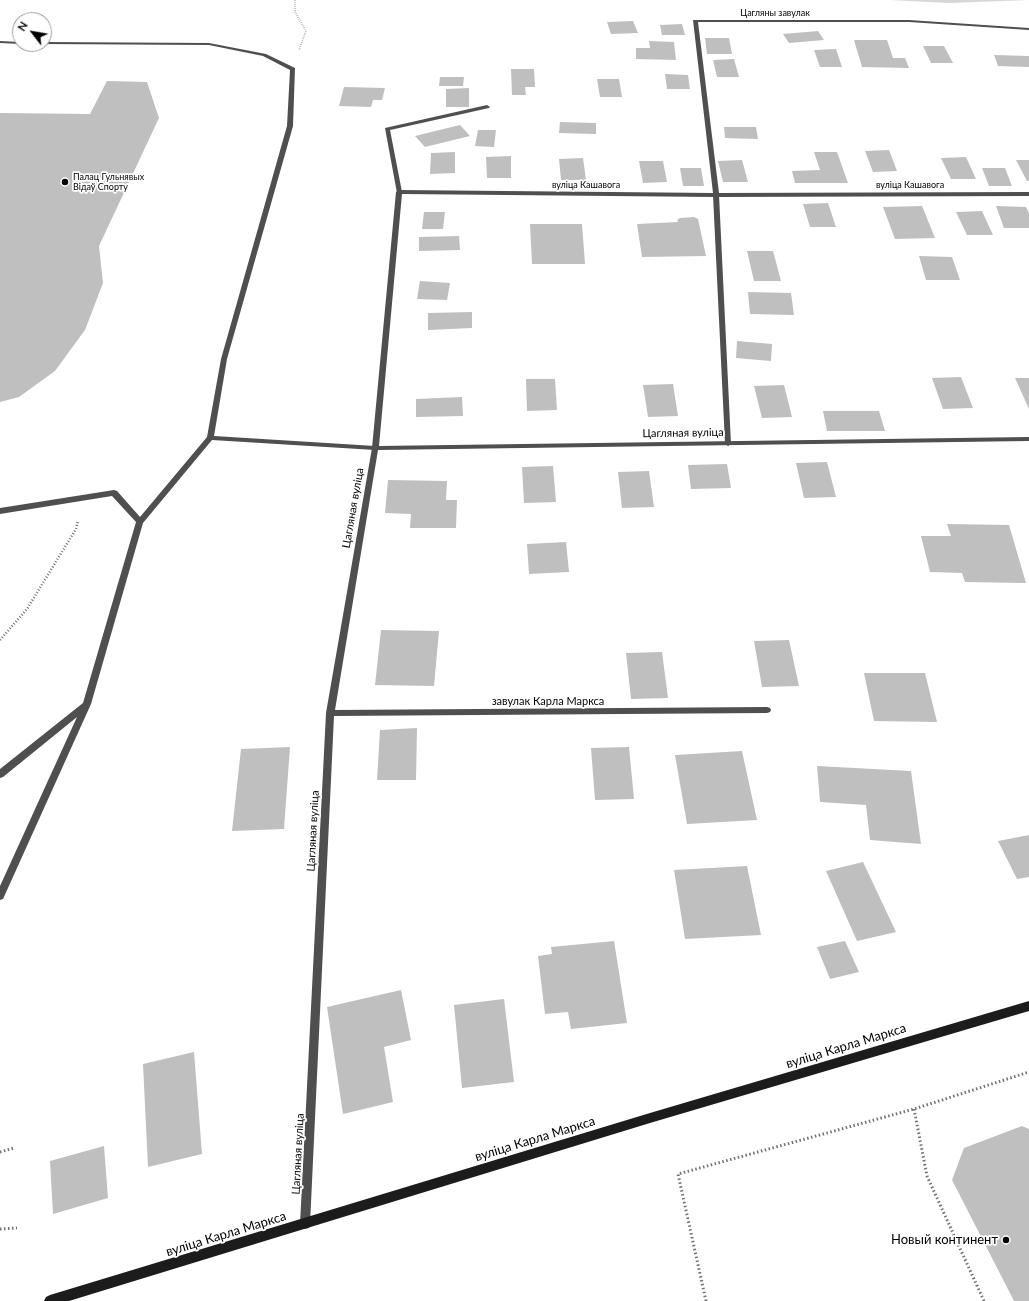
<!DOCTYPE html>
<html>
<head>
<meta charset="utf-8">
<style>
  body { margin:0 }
  #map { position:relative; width:1029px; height:1301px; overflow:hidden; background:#fff; font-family:Lato,sans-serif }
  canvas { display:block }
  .north { position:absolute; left:12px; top:12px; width:40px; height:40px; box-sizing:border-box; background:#fff; border:1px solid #999; border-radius:50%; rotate:301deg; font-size:11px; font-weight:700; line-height:16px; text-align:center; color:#000 }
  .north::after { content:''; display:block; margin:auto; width:14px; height:18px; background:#000; clip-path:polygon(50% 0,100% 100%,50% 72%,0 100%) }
</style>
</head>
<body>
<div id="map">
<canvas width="1029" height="1301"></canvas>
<div class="north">N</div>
</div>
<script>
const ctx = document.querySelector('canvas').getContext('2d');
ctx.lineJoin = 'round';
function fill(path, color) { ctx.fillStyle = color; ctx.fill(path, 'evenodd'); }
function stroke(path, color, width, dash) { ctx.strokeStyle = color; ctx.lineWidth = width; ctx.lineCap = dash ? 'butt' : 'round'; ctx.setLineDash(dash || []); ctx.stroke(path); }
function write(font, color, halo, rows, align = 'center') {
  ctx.font = font + ' Lato,sans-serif'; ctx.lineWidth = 3.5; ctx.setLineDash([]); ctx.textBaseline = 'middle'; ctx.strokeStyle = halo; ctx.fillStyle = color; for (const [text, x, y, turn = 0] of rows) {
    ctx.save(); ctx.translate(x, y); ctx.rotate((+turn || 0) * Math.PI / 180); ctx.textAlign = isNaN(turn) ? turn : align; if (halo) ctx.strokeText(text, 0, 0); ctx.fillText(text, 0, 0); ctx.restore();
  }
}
fill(new Path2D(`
  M890,0H1029L949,3Z`), '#d6d6d6');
fill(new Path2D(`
  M633,21L638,33L611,34L607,22Z
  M682,24L685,35H662L660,25Z
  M818,31L824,40L789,43L783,34Z
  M705,38H729L732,54H707Z
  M854,40H887L893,58H905L909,68L862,67Z
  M649,41L674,42L676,60L636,59V48H650Z
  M923,46H944L953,63H931Z
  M836,49L842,67H820L814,50Z
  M994,55L1029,56V67L998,66Z
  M734,59L739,77H717L713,60Z
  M511,69H534L535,87H525L526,95H512Z
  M665,74L688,75L690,89H667Z
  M440,77H464L463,86H439Z
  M597,79H619L622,97H600Z
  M107,81L147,82L159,118L99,246L103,283L85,330L55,371L19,397L0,402V113L90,114Z
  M344,87L385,88L382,100H373L371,107L339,106Z
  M469,88V107H446V89Z
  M560,122L596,123V134L559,133Z
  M460,125L470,136L425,147L415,136Z
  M724,127H756L758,139L725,138Z
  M478,130H496L494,147L475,146Z
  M889,150L897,171L873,172L865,151Z
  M455,152V173L430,174L431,153Z
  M814,152H837L848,183H795L792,171L820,170Z
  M511,156V178H487L486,157Z
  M966,157L976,179H951L941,158Z
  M583,158L586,180H561L559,159Z
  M742,160L748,182H723L718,161Z
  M1016,160H1029V181H1027Z
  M639,161H663L667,182L643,183Z
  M680,168H701L704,186H683Z
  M982,168H1005L1012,186H989Z
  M828,203L836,227H810L803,204Z
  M922,206L935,238L895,239L883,207Z
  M996,206L1026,207L1029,213V228H1004Z
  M982,211L993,235H967L956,212Z
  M424,212H445L443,229H422Z
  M694,217L698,219L706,256L642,257L637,224L678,222L677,220L680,218Z
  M530,224H582L585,264H532Z
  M459,236L460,250L419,251V237Z
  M747,251H773L781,281H754Z
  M919,256L952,257L960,280H926Z
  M420,281L450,283L447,300L417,299Z
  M748,292L791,293L794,315L750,314Z
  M472,312V328L428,330V313Z
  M737,341L772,344L771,361L736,358Z
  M961,377L973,408L943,409L932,378Z
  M1015,378H1029V409Z
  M526,379H555L557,410L527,411Z
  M673,384L678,416L648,417L643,385Z
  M784,385L792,417L762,418L754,386Z
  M462,397L463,416L416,417V399Z
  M823,411H879L885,431H827Z
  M827,462L836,497L804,498L796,463Z
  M727,464L731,488L691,489L688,465Z
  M553,466L556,502L524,503L522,467Z
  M649,471L654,507L622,508L618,472Z
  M388,480L447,481L446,500H457L456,528H410L411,514L385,513Z
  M947,524L1009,525L1026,583L965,582L962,573L930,572L921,536H951Z
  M566,542L569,572L529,574L527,544Z
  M381,630L439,631L434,686L375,685Z
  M789,640L799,686L762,687L754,641Z
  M662,652L668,698L631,699L626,653Z
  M864,673H925L937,722L874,721Z
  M417,728L416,780H377L380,730Z
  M290,747L284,829L232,831L241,749Z
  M629,747L634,799L595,800L591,748Z
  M742,751L757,820L687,824L675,755Z
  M817,766L911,771L921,844L870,840L866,805L820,802Z
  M1029,835V877L1017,879L998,841Z
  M863,862L896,932L857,941L826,871Z
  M747,866L761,935L685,939L674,870Z
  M614,941L627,1023L571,1029L568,1012L545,1014L538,956L552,954L551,947Z
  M845,941L859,972L830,979L817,947Z
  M401,990L411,1040L384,1047L393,1102L343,1114L327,1007Z
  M504,999L514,1082L462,1088L454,1005Z
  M194,1052L202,1154L148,1167L143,1064Z
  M1022,1126L1029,1129V1301H1014L952,1180L964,1148Z
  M104,1146L108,1198L53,1214L50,1161Z`), '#bfbfbf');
stroke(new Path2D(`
  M295,0V12L306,31L299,50`), '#717171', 1.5, [0.5, 1.5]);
stroke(new Path2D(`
  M0,640L27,609L76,529L78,521`), '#717171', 2.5, [1, 2]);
stroke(new Path2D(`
  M914,1109L927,1176L984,1301
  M0,1152L14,1148
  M0,1229L17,1228
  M706,1301L678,1174L914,1109L1029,1072`), '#717171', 3, [1.5, 2.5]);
fill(new Path2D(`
  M0,41L20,42V44H22H20L0,43Z
  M44,42L209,43L266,54L295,68L293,126L227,359L214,436L375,446L378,448L375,450L212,440L143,523L91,704L3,899L0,900V886L77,717L3,777L0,778V769L83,703L136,522L112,496L0,514V508L114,490L117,491L140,517L207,437L221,359L287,126L290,70L263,56L209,45L42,44H44Z
  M487,105L490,107L489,108L390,130L402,192L397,193L385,128Z
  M716,193L719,195L731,444L728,446L725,444L713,195Z`), '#4f4f4f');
fill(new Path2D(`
  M693,20H909L1029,28V30L909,22H698L719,193L1029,192V196L716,197L402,194L379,446L1029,437V441L378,450L335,710L767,707L770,708L771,710L770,712L767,713L334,716L310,1224L309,1228L305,1229L301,1228L300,1224L326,713L372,448L396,192L399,190L713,193Z`), '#4f4f4f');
fill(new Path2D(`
  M1029,1001V1011L650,1123L69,1301H44L46,1297L50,1295L650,1113Z`), '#1c1c1c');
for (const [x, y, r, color] of [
  [65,182,4,"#000"],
  [1006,1240,4,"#000"]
]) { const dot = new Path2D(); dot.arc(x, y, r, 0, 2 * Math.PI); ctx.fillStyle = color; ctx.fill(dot); stroke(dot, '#fff', 1.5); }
write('9px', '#000', '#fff', [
  ["Цагляны завулак",775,13],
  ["вуліца Кашавога",586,185],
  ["вуліца Кашавога",910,185]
]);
write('9px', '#000', '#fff', [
  ["Палац Гульнявых",73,177],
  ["Відаў Спорту",73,187]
], 'left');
write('11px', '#000', '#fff', [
  ["Цагляная вуліца",683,433,-1],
  ["Цагляная вуліца",353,508,-80],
  ["завулак Карла Маркса",548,701],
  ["Цагляная вуліца",313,831,-87],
  ["Цагляная вуліца",298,1154,-87]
]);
write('13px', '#000', '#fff', [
  ["вуліца Карла Маркса",846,1046,-17],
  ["вуліца Карла Маркса",535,1139,-17],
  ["вуліца Карла Маркса",226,1234,-17]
]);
write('13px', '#000', '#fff', [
  ["Новый континент",998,1240]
], 'right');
</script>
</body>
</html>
